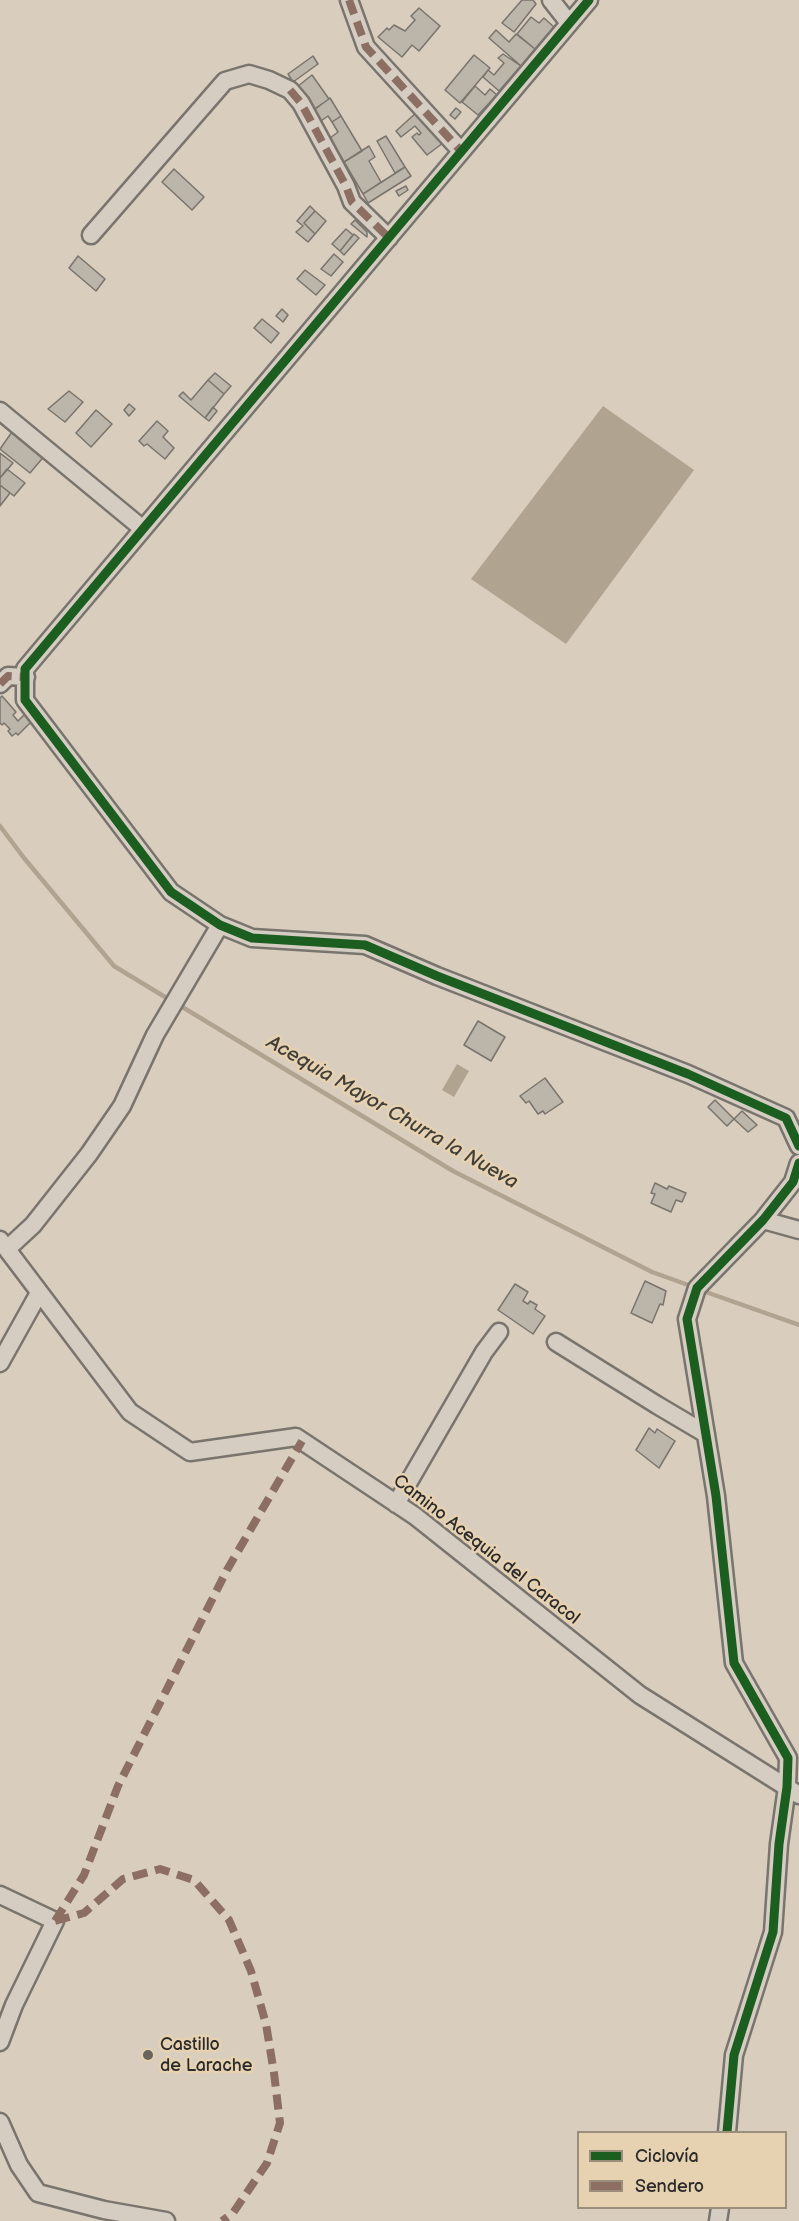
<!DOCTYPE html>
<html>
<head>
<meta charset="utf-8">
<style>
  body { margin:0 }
  #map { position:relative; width:799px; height:2221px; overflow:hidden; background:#d9cebd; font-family:"Balsamiq Sans",sans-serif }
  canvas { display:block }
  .legend { position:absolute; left:577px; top:2131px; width:210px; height:78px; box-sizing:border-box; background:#e6d1b0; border:2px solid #9b8f7b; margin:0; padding:8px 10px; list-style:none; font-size:18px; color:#2b2b2b }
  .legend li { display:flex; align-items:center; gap:12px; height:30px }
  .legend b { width:30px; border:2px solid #9b8f7b }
</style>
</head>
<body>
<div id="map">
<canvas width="799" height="2221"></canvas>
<ul class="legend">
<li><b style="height:8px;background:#1b5e20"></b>Ciclovía</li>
<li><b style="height:8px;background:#8d6e63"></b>Sendero</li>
</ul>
</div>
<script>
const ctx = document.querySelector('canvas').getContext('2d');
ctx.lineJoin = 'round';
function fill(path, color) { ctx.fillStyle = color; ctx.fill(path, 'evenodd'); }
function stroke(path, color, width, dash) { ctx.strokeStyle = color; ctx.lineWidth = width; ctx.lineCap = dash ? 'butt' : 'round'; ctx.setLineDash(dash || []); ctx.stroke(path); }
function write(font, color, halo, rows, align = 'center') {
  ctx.font = font + ' "Balsamiq Sans",sans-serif'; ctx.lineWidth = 5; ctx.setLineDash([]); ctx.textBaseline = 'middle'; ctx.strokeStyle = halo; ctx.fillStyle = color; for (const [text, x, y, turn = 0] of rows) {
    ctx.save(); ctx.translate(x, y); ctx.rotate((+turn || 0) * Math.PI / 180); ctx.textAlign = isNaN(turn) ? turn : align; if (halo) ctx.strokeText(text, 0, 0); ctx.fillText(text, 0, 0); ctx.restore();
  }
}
fill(new Path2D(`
  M603,406L694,470L566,644L471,579Z
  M457,1064L469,1071L454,1097L442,1090Z`), '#b0a390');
stroke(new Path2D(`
  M0,826L24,858L114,966L170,1000
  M179,1005L453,1171L652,1272L691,1286
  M703,1291L799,1325`), '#b0a390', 4.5);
const building = new Path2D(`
  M522,0H533L536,4L514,32L502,23Z
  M419,8L440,26L419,51L412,45L402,57L378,37L387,28L389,30L394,25L405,31L415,20L411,16Z
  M531,17L539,23L544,18L554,27L535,49L517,34Z
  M496,30L509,42L516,34L535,49L521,66L489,38Z
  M503,54L521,66L499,91L483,77L488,70L494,75L504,63L498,58Z
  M474,55L490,68L460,103L445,90Z
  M313,56L318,64L293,82L288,74Z
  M312,75L329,99L313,110L297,87Z
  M475,86L485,95L490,89L497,95L478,115L462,102Z
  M330,98L341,116L332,122L328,116L321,121L314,110Z
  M456,108L461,112L455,119L450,115Z
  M416,113L443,143L427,155L412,137L417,133L419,135L421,133L415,126L401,137L396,131Z
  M341,116L362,151L344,162L330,138L338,132L332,122Z
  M386,136L405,167L395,173L377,141Z
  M369,146L375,157L369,161L381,182L363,194L344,162Z
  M405,167L411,176L368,203L363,194Z
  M174,169L204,197L192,210L162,182Z
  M406,186L408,190L399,196L396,191Z
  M310,206L315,211L304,223L315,234L308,242L296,232L303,226L297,221Z
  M315,211L326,221L315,234L304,223Z
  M355,220L367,232V237L351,224Z
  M346,229L353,235L340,251L332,244Z
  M354,234L359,238L344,255L340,251Z
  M334,254L343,262L331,276L321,269Z
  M78,256L105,279L96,291L69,268Z
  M305,270L325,285L316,295L297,279Z
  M282,309L288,315L283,322L276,316Z
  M262,319L279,333L271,343L254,328Z
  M215,373L231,386L224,394L208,380Z
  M208,380L224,394L205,418L179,396L183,392L191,400Z
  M69,391L83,402L65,422L48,409Z
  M129,404L135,409L129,416L124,410Z
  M213,407L217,411L209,421L205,418Z
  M96,410L112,424L91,447L76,433Z
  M157,421L168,431L163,437L174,448L165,459L147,444L144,446L139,441Z
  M14,429L46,454L30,473L0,449Z
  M0,453L13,463L0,478Z
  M7,469L25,483L14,496L0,485V478Z
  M0,485L10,493L0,506Z
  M2,696L16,712L13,715L18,721L24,715L32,721L18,735L16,733L12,736L8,731L10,729L4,723L2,725L0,723V698Z
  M478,1021L505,1037L491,1061L464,1045Z
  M545,1078L563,1102L545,1114L543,1111L538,1114L529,1101L526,1103L520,1096Z
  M715,1100L734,1119L727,1126L708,1107Z
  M742,1111L757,1125L748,1132L734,1119Z
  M655,1183L667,1189L669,1186L686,1193L682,1202L676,1200L671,1212L651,1203L655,1194L651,1193Z
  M645,1281L666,1291L663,1305L660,1304L652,1323L631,1313Z
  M515,1284L528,1292L523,1301L528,1304L530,1301L537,1305L535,1309L545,1316L533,1334L498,1310Z
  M649,1428L655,1433L657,1429L675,1441L659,1468L636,1450Z`);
fill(building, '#bcb5a9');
stroke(building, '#79746d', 1.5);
const minor = new Path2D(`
  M349,0L366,47L461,151
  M551,0L569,23
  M589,0L25,669V700L171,892L220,925L252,938L365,945L437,976L688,1074L786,1118L799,1146
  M91,235L225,81L249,74L269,80L290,90L301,103L346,186L352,202L389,238
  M0,411L143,529
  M0,684L8,676L26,677
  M763,1220L799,1230
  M0,1240L130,1412L190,1452L296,1437L415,1516L640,1695L799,1795
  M7,1249L33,1225L89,1154L122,1106L155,1035L220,925
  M556,1342L657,1405L706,1434
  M0,1363L39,1293
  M396,1504L484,1352L499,1332
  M0,1895L55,1921L14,2005L0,2042
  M0,2122L19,2165L38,2193L104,2210L166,2221
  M727,2132L734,2055L773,1932L779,1844L787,1787L788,1758L734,1663L716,1496L687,1319L697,1288L763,1220L793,1182L799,1163
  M718,2221L720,2208`);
stroke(minor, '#79746d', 21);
stroke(minor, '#d5cdc1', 16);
stroke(new Path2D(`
  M349,0L366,47L461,151
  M290,90L301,103L346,186L352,202L389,238
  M0,684L8,676L26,677
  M55,1921L84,1875L118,1786L227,1570L302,1441
  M55,1921L84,1913L123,1879L160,1869L194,1880L229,1920L251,1971L266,2024L274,2073L280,2123L267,2163L233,2213L222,2221`), '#8d6e63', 8, [15, 8]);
stroke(new Path2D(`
  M589,0L25,669V700L171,892L220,925L252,938L365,945L437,976L688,1074L786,1118L799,1146
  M727,2132L734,2055L773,1932L779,1844L787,1787L788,1758L734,1663L716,1496L687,1319L697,1288L763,1220L793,1182L799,1163`), '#1b5e20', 9);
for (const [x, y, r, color] of [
  [148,2055,6,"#68645e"]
]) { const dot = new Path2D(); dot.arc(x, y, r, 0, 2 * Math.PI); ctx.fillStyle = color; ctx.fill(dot); stroke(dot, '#e6d1b0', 2); }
write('18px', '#2b2b2b', '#e6d1b0', [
  ["Camino Acequia del Caracol",486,1550,38]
]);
write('18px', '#2b2b2b', '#e6d1b0', [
  ["Castillo",160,2045],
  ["de Larache",160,2066]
], 'left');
write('italic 20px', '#423f3b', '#e6d1b0', [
  ["Acequia Mayor Churra la Nueva",392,1113,30]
]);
</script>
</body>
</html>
